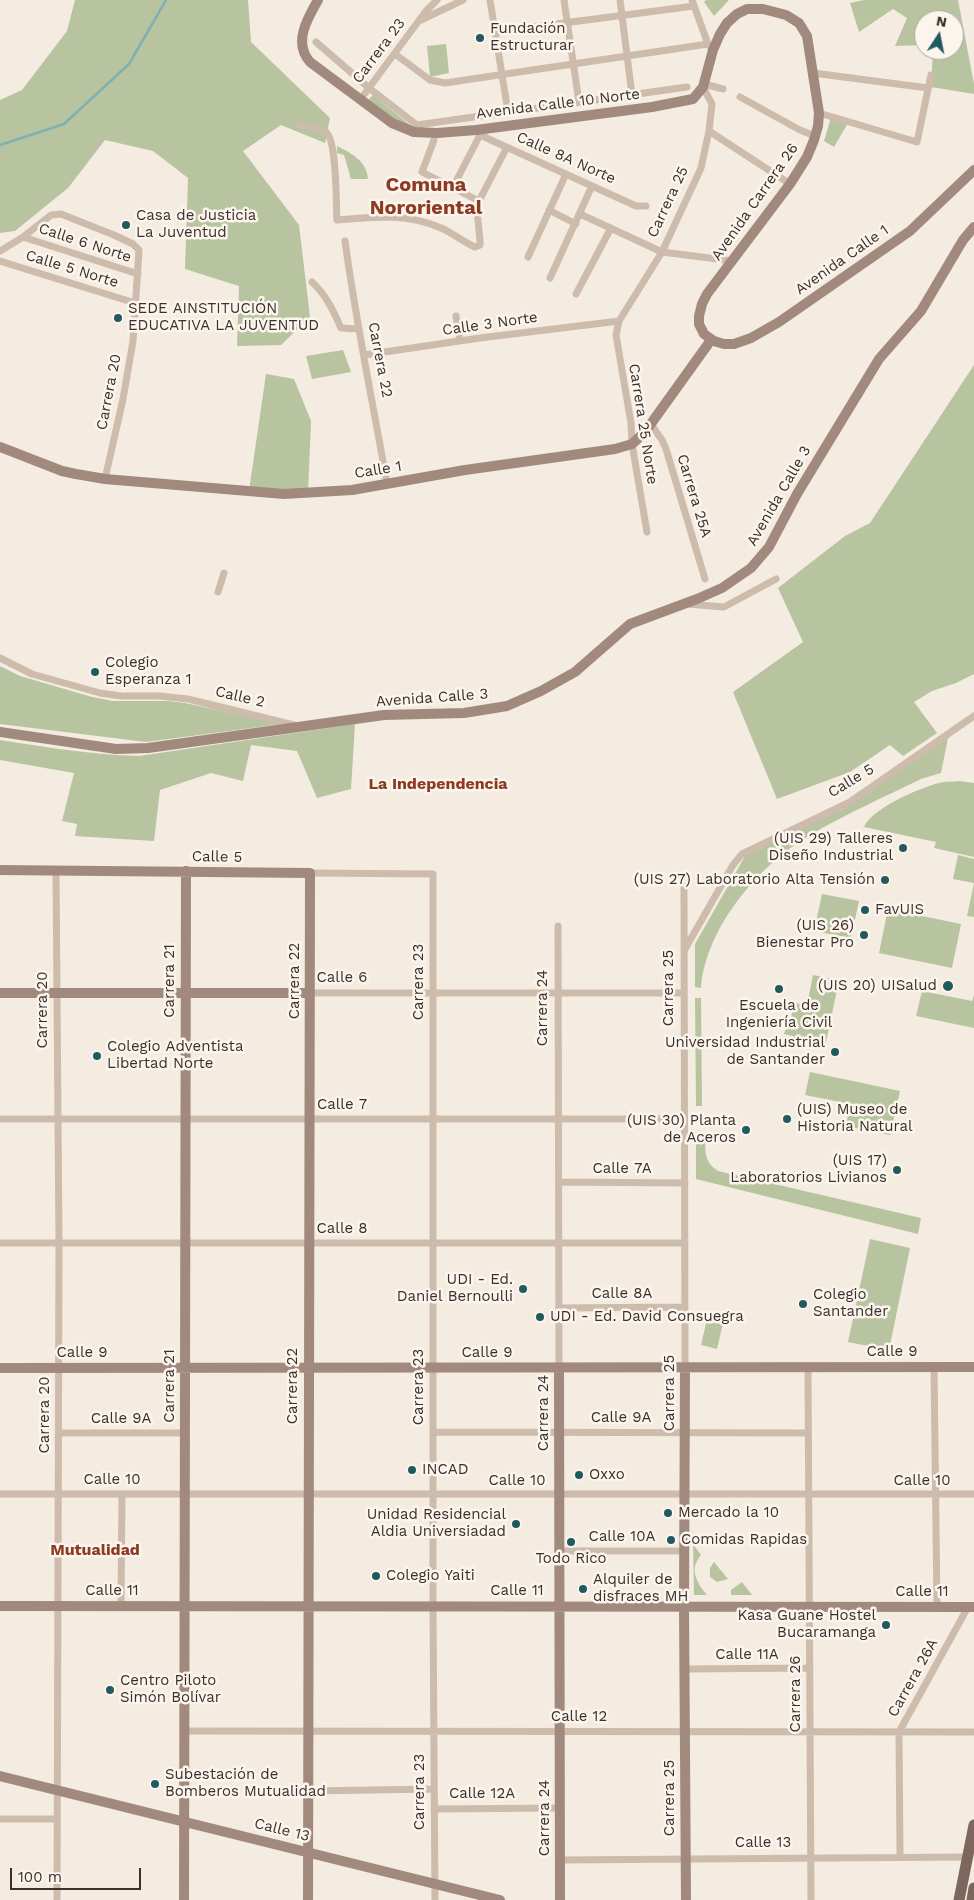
<!DOCTYPE html>
<html>
<head>
<meta charset="utf-8">
<style>
  body { margin:0 }
  #map { position:relative; width:974px; height:1900px; overflow:hidden; background:#f4ebe1; font-family:"Work Sans",sans-serif }
  canvas { display:block }
  .north { position:absolute; left:914px; top:10px; width:50px; height:50px; box-sizing:border-box; background:#fbf5ee; border:1px solid #aea6a0; border-radius:50%; rotate:11deg; font-size:14px; font-weight:700; line-height:20px; text-align:center; color:#3b302b }
  .north::after { content:''; display:block; margin:auto; width:18px; height:22px; background:#1f5a5e; clip-path:polygon(50% 0,100% 100%,50% 72%,0 100%) }
  .scale { position:absolute; left:10px; top:1868px; width:131px; height:22px; box-sizing:border-box; border:2px solid #3b302b; border-top:0; padding-left:6px; font-size:15px; line-height:18px; white-space:nowrap; color:#3b302b; -webkit-text-stroke:4px #fbf5ee; paint-order:stroke }
</style>
</head>
<body>
<div id="map">
<canvas width="974" height="1900"></canvas>
<div class="north">N</div>
<div class="scale">100 m</div>
</div>
<script>
const ctx = document.querySelector('canvas').getContext('2d');
ctx.lineJoin = 'round';
function fill(path, color) { ctx.fillStyle = color; ctx.fill(path, 'evenodd'); }
function stroke(path, color, width, dash) { ctx.strokeStyle = color; ctx.lineWidth = width; ctx.lineCap = dash ? 'butt' : 'round'; ctx.setLineDash(dash || []); ctx.stroke(path); }
function write(font, color, halo, rows, align = 'center') {
  ctx.font = font + ' "Work Sans",sans-serif'; ctx.lineWidth = 5; ctx.setLineDash([]); ctx.textBaseline = 'middle'; ctx.strokeStyle = halo; ctx.fillStyle = color; for (const [text, x, y, turn = 0] of rows) {
    ctx.save(); ctx.translate(x, y); ctx.rotate((+turn || 0) * Math.PI / 180); ctx.textAlign = isNaN(turn) ? turn : align; if (halo) ctx.strokeText(text, 0, 0); ctx.fillText(text, 0, 0); ctx.restore();
  }
}
fill(new Path2D(`
  M75,0H248L251,42L330,118L325,143L281,125L243,151L299,225L310,317L281,345L237,346L239,286L185,269L188,178L153,151L105,140L68,188L15,231L0,233V100L22,90L67,31Z
  M706,0H729L714,16L704,2Z
  M864,0H958L974,84V94L931,87L933,50H954V20H924V45L895,46L907,18L893,9L859,32L850,3Z
  M446,44L449,73L430,77L427,46Z
  M373,95L410,125V127L398,123L368,100Z
  M831,117L848,123L834,147L824,141Z
  M337,146C351,153 367,161 368,179H351L344,155L337,153Z
  M343,350L351,372L312,379L306,356Z
  M974,365V674L956,683L932,691L914,702L937,733L903,756L890,745L850,772L777,799L733,692L803,642L778,588L845,536L870,523Z
  M266,374L294,379L311,421L308,493L249,491Z
  M0,666L20,676L92,697L113,701H168L185,703L282,724L146,742L0,724Z
  M355,724L351,789L317,798L297,751L251,745L243,781L211,773L160,790L154,841L75,836L77,824L62,821L74,773L0,760V740C46,747 92,755 139,756Z
  M948,738L941,773L921,779C884,797 846,814 810,835C759,865 706,927 701,988L695,987V944L745,856L845,808Z
  M959,781L974,783V857L934,848L936,842L864,827C872,808 920,788 939,783C945,781 953,782 959,781Z
  M958,855L974,859V917L967,916L974,883L953,879Z
  M822,894L859,901L851,938L814,931Z
  M888,909L961,924L952,968L879,953Z
  M813,975L839,980L825,1047L793,1040V1036L784,1034L787,1023H790L794,1003L807,1005Z
  M922,991L972,1001L974,995V1028L916,1016Z
  M695,998H701L702,1106H696Z
  M810,1072L900,1091L890,1135L846,1126L850,1104L805,1095Z
  M696,1135H705C706,1151 703,1161 718,1171L921,1218L918,1234L696,1179Z
  M870,1239L910,1248L889,1350L848,1342Z
  M708,1315L724,1319L717,1349L701,1345Z
  M693,1544L701,1555C689,1569 696,1582 707,1595H694Z
  M714,1562L728,1579L717,1582L710,1577V1568Z
  M742,1582L752,1595H731V1590Z`), '#b8c4a0');
stroke(new Path2D(`
  M0,145L64,124L129,64L166,0`), '#7fb0b2', 2.5);
stroke(new Path2D(`
  M490,0L508,112
  M564,0L579,102
  M620,0L632,95
  M692,0L708,44L711,48
  M421,20L463,0
  M495,32L694,6
  M316,42L369,88L417,125L687,87
  M395,54L430,80L445,83L708,44
  M813,73L928,88
  M704,84L723,89
  M740,97L800,130L815,136
  M360,100L426,11L437,0
  M819,113L917,142L931,75
  M299,125C307,127 319,127 326,132C337,140 336,204 337,220C373,217 407,213 441,228C453,233 463,242 475,247L480,245V241L477,210L479,201L507,147
  M476,130L480,135L636,206H646
  M709,131L790,184
  M434,140L422,172L479,201
  M453,187L480,135
  M549,210L576,224
  M580,214L662,252L733,261
  M23,237L138,274
  M345,241C356,323 373,403 387,484
  M0,251L23,237L51,215L61,214L114,235L133,244L139,250L133,341L123,399L105,479
  M528,257L566,174
  M0,261L135,303
  M550,278L592,186
  M312,282C326,295 333,310 341,328L358,329
  M576,294L611,228
  M456,316L460,341
  M364,355L480,338L619,321
  M651,424L662,440L666,449L705,579
  M647,532L632,444L631,423L616,335L619,321L662,252L701,168L709,131L712,104L703,87
  M218,592L224,573
  M687,604L724,607L776,579
  M0,658L32,674L100,693L121,696H159L188,699L298,726
  M56,870L59,1243L57,1900
  M310,873L433,874V1606L435,1900
  M684,886L685,1368
  M558,926L559,1368
  M685,949L733,865L742,854L850,802L974,716
  M310,993H684
  M0,1119H684
  M559,1182L685,1183
  M0,1243H685
  M559,1308L685,1307
  M934,1367L937,1607
  M808,1368L811,1900
  M433,1432L808,1433
  M59,1433H184
  M0,1494H974
  M559,1551H684
  M121,1606L122,1494
  M684,1669L810,1668
  M184,1731L974,1732
  M308,1791L434,1789
  M434,1809L560,1808
  M0,1819H57
  M900,1857L899,1732L968,1607
  M560,1860L967,1857`), '#cdbbac', 7);
stroke(new Path2D(`
  M318,0C307,19 293,43 310,62L392,123L414,132L437,133L476,130L652,107L693,99L703,87L713,50L720,34L727,23L737,14L747,9H763L786,15L799,23L807,36L819,113L818,126L814,140L807,157L790,184L707,294L702,304L699,316V324L704,334L714,341L724,344H734L751,338L779,322L910,231L974,170
  M0,447L62,471L76,474L105,479L284,494L352,490L465,470L615,449L632,444L645,432L711,340
  M0,732L116,749L148,748L384,715L464,713L507,706L541,691L575,672L630,624L697,599L722,588L751,568L769,547L797,494L879,359L921,311L963,240L974,227
  M0,870L310,873L308,1900
  M0,993H310
  M0,1368L974,1367
  M559,1368L560,1900
  M685,1368L684,1606L686,1900
  M0,1606L974,1607
  M0,1776L500,1900
  M184,1900L186,871`), '#a18a7d', 10);
stroke(new Path2D(`
  M959,1900L974,1825
  M972,1900L974,1888`), '#7d675c', 11);
for (const [x, y, r, color] of [
  [480,38,5,"#1f5a5e"],
  [126,225,5,"#1f5a5e"],
  [118,318,5,"#1f5a5e"],
  [95,672,5,"#1f5a5e"],
  [903,848,5,"#1f5a5e"],
  [885,880,5,"#1f5a5e"],
  [865,910,5,"#1f5a5e"],
  [864,935,5,"#1f5a5e"],
  [948,986,6,"#1f5a5e"],
  [779,989,5,"#1f5a5e"],
  [835,1052,5,"#1f5a5e"],
  [97,1056,5,"#1f5a5e"],
  [787,1119,5,"#1f5a5e"],
  [746,1130,5,"#1f5a5e"],
  [897,1170,5,"#1f5a5e"],
  [523,1289,5,"#1f5a5e"],
  [803,1304,5,"#1f5a5e"],
  [540,1317,5,"#1f5a5e"],
  [412,1470,5,"#1f5a5e"],
  [579,1475,5,"#1f5a5e"],
  [668,1513,5,"#1f5a5e"],
  [516,1524,5,"#1f5a5e"],
  [671,1540,5,"#1f5a5e"],
  [571,1542,5,"#1f5a5e"],
  [376,1576,5,"#1f5a5e"],
  [583,1589,5,"#1f5a5e"],
  [886,1625,5,"#1f5a5e"],
  [110,1690,5,"#1f5a5e"],
  [155,1784,5,"#1f5a5e"]
]) { const dot = new Path2D(); dot.arc(x, y, r, 0, 2 * Math.PI); ctx.fillStyle = color; ctx.fill(dot); stroke(dot, '#fbf5ee', 2); }
write('15px', '#3b302b', '#fbf5ee', [
  ["Fundación",490,29],
  ["Estructurar",490,46],
  ["Casa de Justicia",136,216],
  ["La Juventud",136,233],
  ["SEDE AINSTITUCIÓN",128,309],
  ["EDUCATIVA LA JUVENTUD",128,326],
  ["Colegio",105,663],
  ["Esperanza 1",105,680],
  ["(UIS 29) Talleres",893,839,"right"],
  ["Diseño Industrial",893,856,"right"],
  ["(UIS 27) Laboratorio Alta Tensión",875,880,"right"],
  ["FavUIS",875,910],
  ["(UIS 26)",854,926,"right"],
  ["Bienestar Pro",854,943,"right"],
  ["(UIS 20) UISalud",937,986,"right"],
  ["Escuela de",779,1006,"center"],
  ["Ingeniería Civil",779,1023,"center"],
  ["Universidad Industrial",825,1043,"right"],
  ["de Santander",825,1060,"right"],
  ["Colegio Adventista",107,1047],
  ["Libertad Norte",107,1064],
  ["(UIS) Museo de",797,1110],
  ["Historia Natural",797,1127],
  ["(UIS 30) Planta",736,1121,"right"],
  ["de Aceros",736,1138,"right"],
  ["(UIS 17)",887,1161,"right"],
  ["Laboratorios Livianos",887,1178,"right"],
  ["UDI - Ed.",513,1280,"right"],
  ["Daniel Bernoulli",513,1297,"right"],
  ["Colegio",813,1295],
  ["Santander",813,1312],
  ["UDI - Ed. David Consuegra",550,1317],
  ["INCAD",422,1470],
  ["Oxxo",589,1475],
  ["Mercado la 10",678,1513],
  ["Unidad Residencial",506,1515,"right"],
  ["Aldia Universiadad",506,1532,"right"],
  ["Comidas Rapidas",681,1540],
  ["Todo Rico",571,1559,"center"],
  ["Colegio Yaiti",386,1576],
  ["Alquiler de",593,1580],
  ["disfraces MH",593,1597],
  ["Kasa Guane Hostel",876,1616,"right"],
  ["Bucaramanga",876,1633,"right"],
  ["Centro Piloto",120,1681],
  ["Simón Bolívar",120,1698],
  ["Subestación de",165,1775],
  ["Bomberos Mutualidad",165,1792]
], 'left');
write('15px', '#3b302b', '#fbf5ee', [
  ["Carrera 23",379,51,-53],
  ["Avenida Calle 10 Norte",558,104,-7],
  ["Calle 8A Norte",566,158,24],
  ["Carrera 25",668,202,-65],
  ["Avenida Carrera 26",755,202,-55],
  ["Calle 6 Norte",85,243,18],
  ["Avenida Calle 1",842,260,-35],
  ["Calle 5 Norte",72,269,17],
  ["Calle 3 Norte",490,324,-8],
  ["Carrera 22",380,360,79],
  ["Carrera 20",109,392,-79],
  ["Carrera 25 Norte",643,424,81],
  ["Calle 1",378,470,-9],
  ["Carrera 25A",694,496,73],
  ["Avenida Calle 3",779,496,-60],
  ["Calle 2",240,697,13],
  ["Avenida Calle 3",432,698,-4],
  ["Calle 5",851,781,-31],
  ["Calle 5",217,857,1],
  ["Calle 6",342,978],
  ["Carrera 21",170,981,-90],
  ["Carrera 22",295,981,-90],
  ["Carrera 23",419,982,-90],
  ["Carrera 25",669,988,-90],
  ["Carrera 24",543,1008,-90],
  ["Carrera 20",43,1010,-90],
  ["Calle 7",342,1105],
  ["Calle 7A",622,1169],
  ["Calle 8",342,1229],
  ["Calle 8A",622,1294],
  ["Calle 9",892,1352],
  ["Calle 9",82,1353],
  ["Calle 9",487,1353],
  ["Carrera 21",170,1386,-90],
  ["Carrera 22",293,1386,-90],
  ["Carrera 23",419,1387,-90],
  ["Carrera 25",670,1393,-90],
  ["Carrera 24",544,1413,-90],
  ["Carrera 20",45,1415,-90],
  ["Calle 9A",621,1418],
  ["Calle 9A",121,1419],
  ["Calle 10",112,1480],
  ["Calle 10",517,1481],
  ["Calle 10",922,1481],
  ["Calle 10A",622,1537],
  ["Calle 11",112,1591],
  ["Calle 11",517,1591],
  ["Calle 11",922,1592],
  ["Calle 11A",747,1655],
  ["Carrera 26A",913,1678,-61],
  ["Carrera 26",796,1694,-90],
  ["Calle 12",579,1717],
  ["Carrera 23",420,1792,-90],
  ["Calle 12A",482,1794],
  ["Carrera 25",670,1798,-90],
  ["Carrera 24",545,1818,-90],
  ["Calle 13",282,1830,14],
  ["Calle 13",763,1843]
]);
write('bold 16px', '#8c3b22', '#fbf5ee', [
  ["La Independencia",438,784],
  ["Mutualidad",95,1550]
]);
write('bold 20px', '#8c3b22', '#fbf5ee', [
  ["Comuna",426,185],
  ["Nororiental",426,208]
]);
</script>
</body>
</html>
